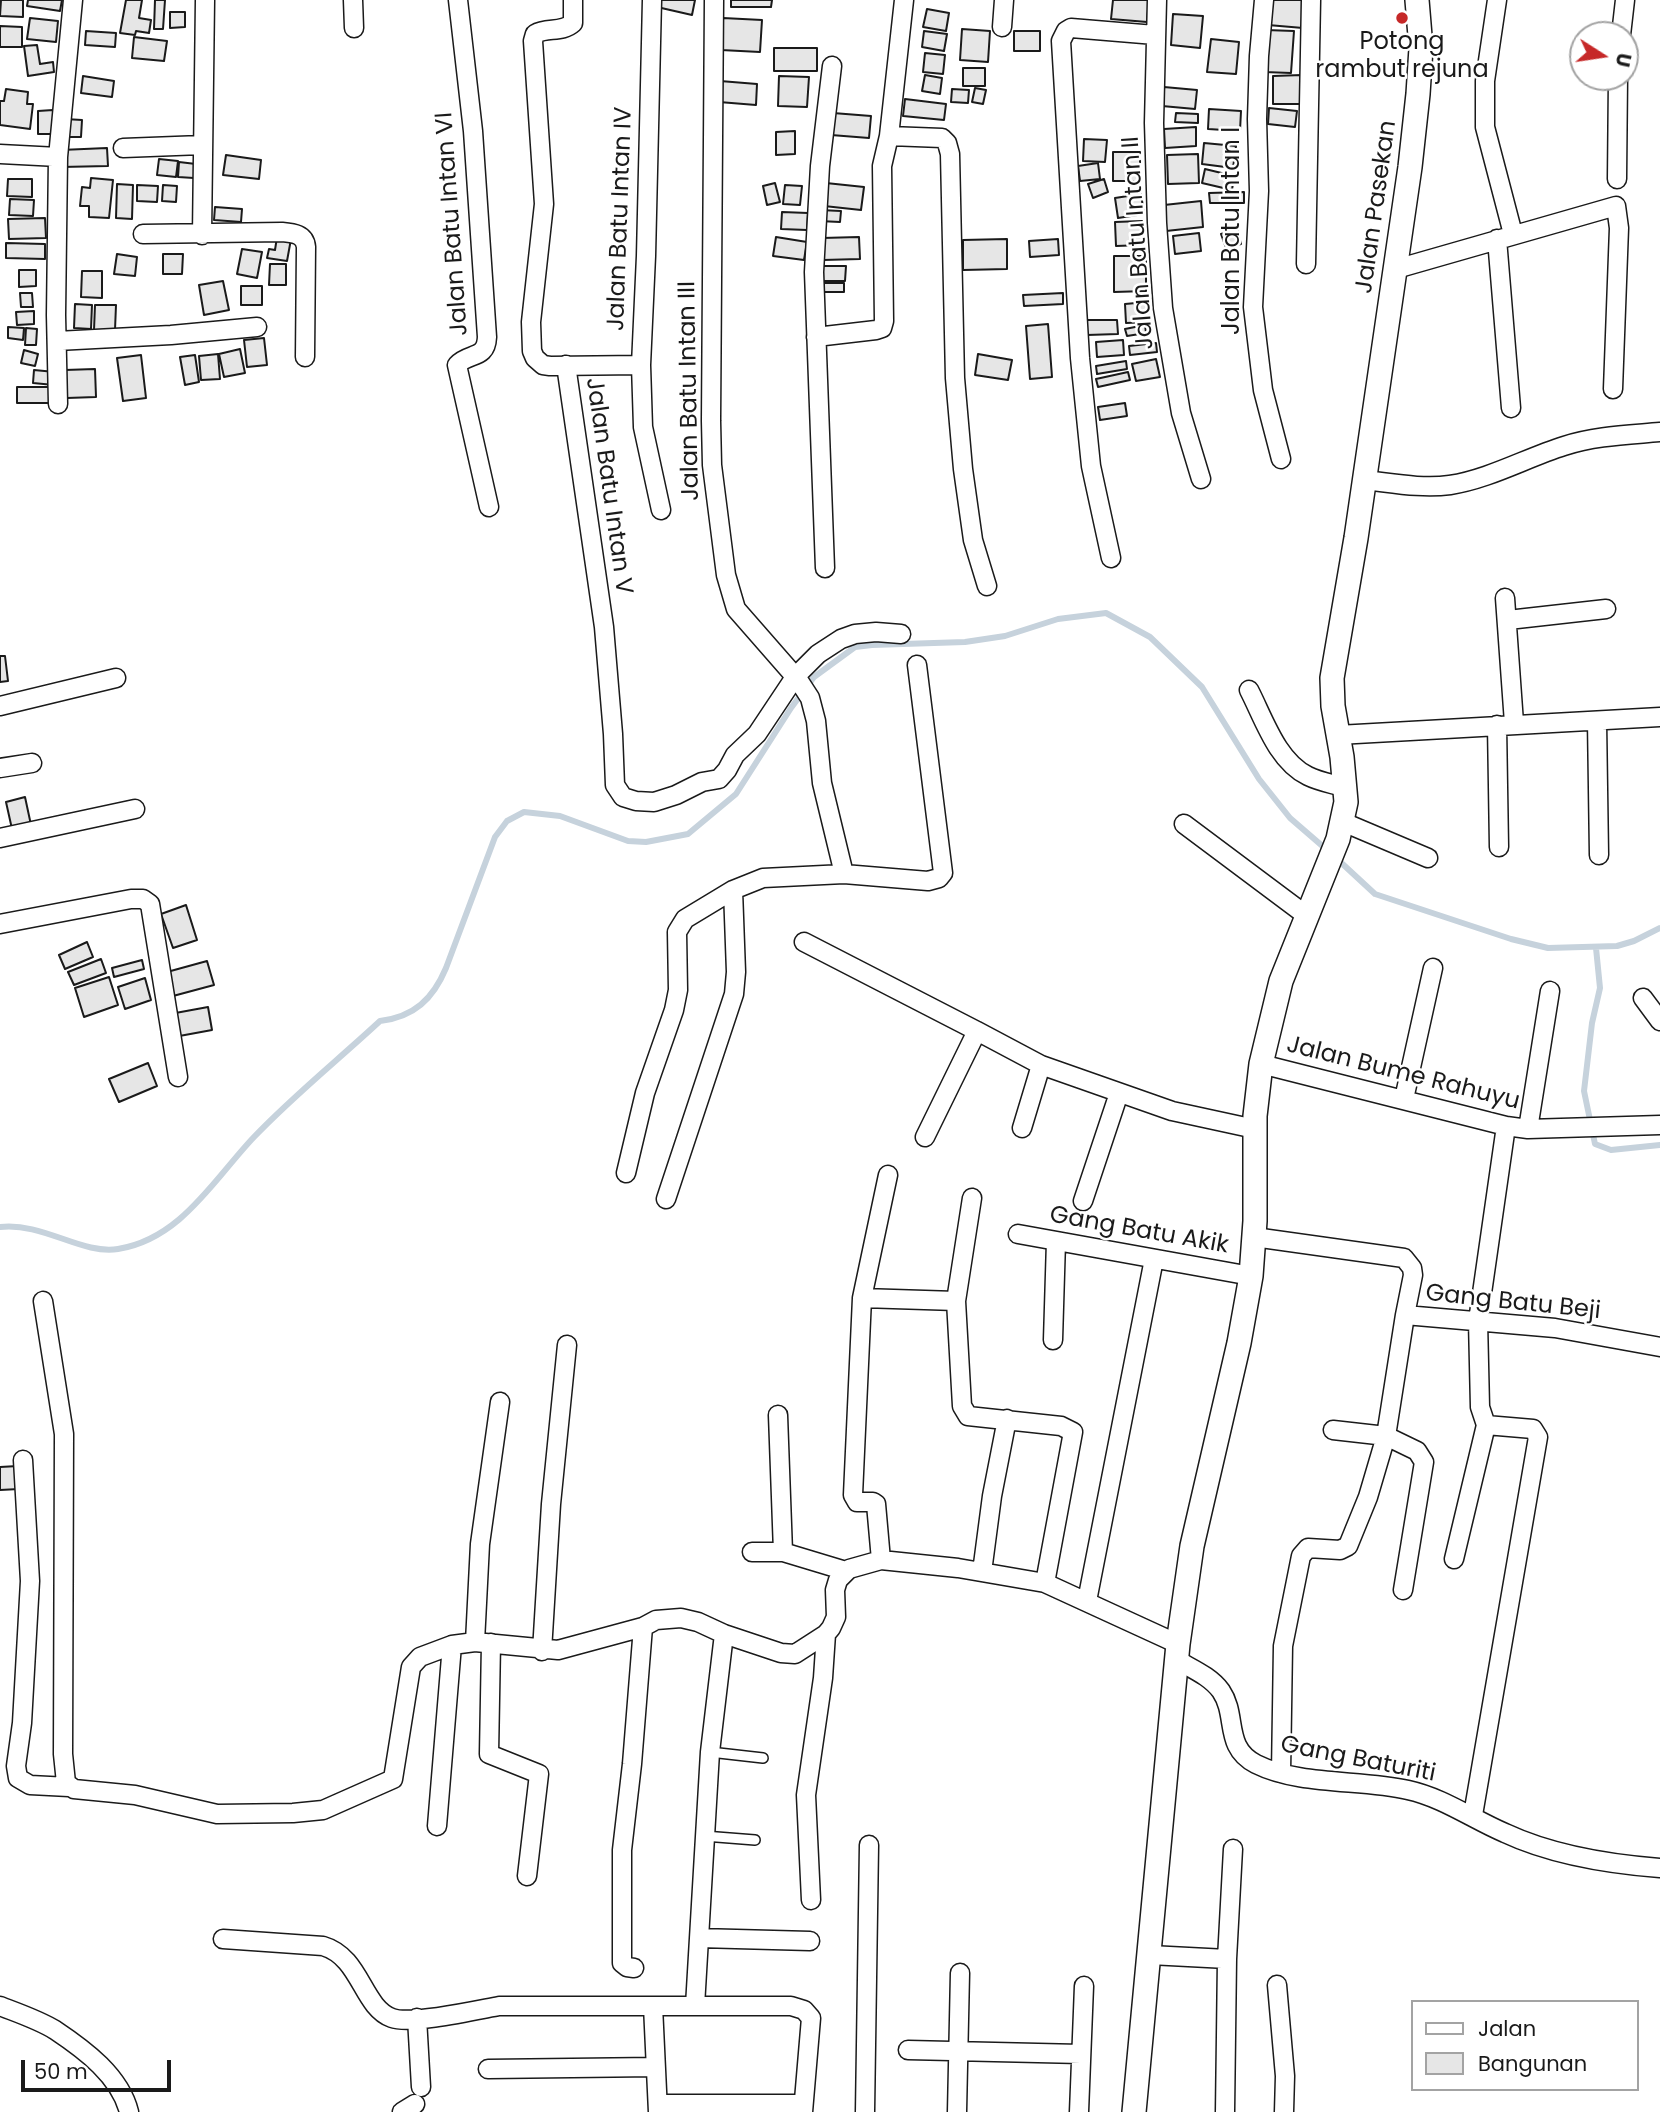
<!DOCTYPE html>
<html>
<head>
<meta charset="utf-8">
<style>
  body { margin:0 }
  #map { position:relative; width:1660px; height:2112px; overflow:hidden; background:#fff; font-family:Poppins,sans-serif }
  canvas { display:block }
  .legend { position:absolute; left:1411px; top:2000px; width:228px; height:91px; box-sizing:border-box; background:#fff; border:2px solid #a3a3a3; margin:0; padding:9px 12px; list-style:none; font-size:21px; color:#1a1a1a }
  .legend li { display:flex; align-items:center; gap:14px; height:35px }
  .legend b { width:35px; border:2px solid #a3a3a3 }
  .north { position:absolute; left:1569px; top:21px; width:70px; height:70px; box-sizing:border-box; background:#fff; border:2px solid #a3a3a3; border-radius:50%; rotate:102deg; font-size:19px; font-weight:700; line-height:28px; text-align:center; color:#1a1a1a }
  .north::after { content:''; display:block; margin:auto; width:24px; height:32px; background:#c62828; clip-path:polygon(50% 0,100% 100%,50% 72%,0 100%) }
  .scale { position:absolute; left:21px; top:2060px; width:150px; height:32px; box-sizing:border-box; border:4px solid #1a1a1a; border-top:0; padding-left:9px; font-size:21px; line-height:24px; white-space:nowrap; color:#1a1a1a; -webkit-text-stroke:5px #fff; paint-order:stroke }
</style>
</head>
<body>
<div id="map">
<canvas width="1660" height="2112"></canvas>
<ul class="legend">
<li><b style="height:9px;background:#fff"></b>Jalan</li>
<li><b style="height:19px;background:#e6e6e6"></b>Bangunan</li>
</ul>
<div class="north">U</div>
<div class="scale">50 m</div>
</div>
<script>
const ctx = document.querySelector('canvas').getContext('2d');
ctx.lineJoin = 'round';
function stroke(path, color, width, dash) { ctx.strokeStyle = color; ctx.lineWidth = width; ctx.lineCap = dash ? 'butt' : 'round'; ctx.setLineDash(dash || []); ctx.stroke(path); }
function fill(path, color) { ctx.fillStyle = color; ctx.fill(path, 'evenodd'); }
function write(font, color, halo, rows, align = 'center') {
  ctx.font = font + ' Poppins,sans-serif'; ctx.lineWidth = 5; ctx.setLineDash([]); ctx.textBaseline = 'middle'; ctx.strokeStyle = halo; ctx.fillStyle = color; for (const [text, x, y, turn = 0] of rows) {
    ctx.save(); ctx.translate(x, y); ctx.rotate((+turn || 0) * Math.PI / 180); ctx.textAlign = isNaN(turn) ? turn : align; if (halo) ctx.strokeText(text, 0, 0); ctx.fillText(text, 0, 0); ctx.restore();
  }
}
stroke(new Path2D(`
  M1335,857L1375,894L1511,939L1548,948L1617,946L1634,941L1660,928
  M1596,948L1600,988L1592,1023L1584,1091L1595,1144L1611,1150L1660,1145
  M0,1227C43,1222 82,1255 118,1249C181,1239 214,1179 254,1137C293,1096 338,1060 380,1021C414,1017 433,999 446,968L495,837L507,821L524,812L560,816L628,841L646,842L688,834L736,794L791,708L814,677L855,647L872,645L965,642L1005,636L1058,619L1106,613L1150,637L1202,687L1259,779L1290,818L1327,850`), '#c6d2dc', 6);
const building = new Path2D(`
  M1,0H23V17L0,16Z
  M28,0H62L60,11L27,6Z
  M126,0H142L139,18L151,20L149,33L136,31L135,35L120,33Z
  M155,0H165L163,29H154Z
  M659,0H695L692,15L657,7Z
  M731,0H772L771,7H731Z
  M1113,0H1149L1147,22L1111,19Z
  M1270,0H1305L1303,28L1268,25Z
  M927,9L949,13L946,31L923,27Z
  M170,12H185V27L170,28Z
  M1173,14L1203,16L1200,48L1171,45Z
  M30,18L58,21L56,42L27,39Z
  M723,18L762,20L760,52L721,50Z
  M0,26L22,27V47H0Z
  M962,29L990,31L988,62L960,60Z
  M1266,30L1294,31L1291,73L1264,72Z
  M86,31L116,33L115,47L85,45Z
  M924,31L947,34L944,51L922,47Z
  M1014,31H1040V51H1014Z
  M134,37L167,41L164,61L132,58Z
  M1211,39L1239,42L1236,74L1207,72Z
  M37,45L40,64L53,62L54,72L28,76L24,46Z
  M774,48H817V71H774Z
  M925,53L945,55L943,74L923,72Z
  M963,68H985V86H963Z
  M925,75L942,78L940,94L922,91Z
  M1302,75V104H1273V76Z
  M83,76L114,81L112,97L81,93Z
  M779,76L809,77L807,107L778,106Z
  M720,81L757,84L756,105L719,102Z
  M1164,87L1197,90L1195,109L1162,106Z
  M975,88L986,90L983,104L972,102Z
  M6,89L28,92L27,104H33L30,129L0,125V101H4Z
  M952,89L969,90L968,103L951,102Z
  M905,99L946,104L944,120L903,116Z
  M1269,108L1297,111L1295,127L1268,124Z
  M1209,109L1241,111L1240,131L1208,129Z
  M53,110L54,134H38V111Z
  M833,113L871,116L869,138L831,135Z
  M1176,113L1198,114V123L1175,122Z
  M65,119L82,120L81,137H64Z
  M1196,127V146L1165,148L1164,129Z
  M795,131V154L776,155V132Z
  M1084,139L1107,140L1105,162L1083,161Z
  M1204,143L1236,146L1233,168L1202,164Z
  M107,148L108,166L61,167V150Z
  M1113,152H1140V181H1113Z
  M1198,154L1199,183L1168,184L1167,155Z
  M226,155L261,160L259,179L223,175Z
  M159,159L178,161L176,177L157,175Z
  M179,162L196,164L194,178L178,177Z
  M1098,163L1100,179L1080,181L1078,166Z
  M1205,169L1234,176L1232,190L1202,183Z
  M91,178L113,180L109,218L89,217V206H80L82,187L90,188Z
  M8,179H32V197L7,196Z
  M1104,179L1108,192L1093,198L1088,184Z
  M775,183L780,202L767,205L763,186Z
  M826,183L864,187L861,210L824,206Z
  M117,184L133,185L132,219L116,218Z
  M137,185L158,186L157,202L137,201Z
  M163,185L177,186L176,202L162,201Z
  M785,185L802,186L800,205L783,204Z
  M1244,192V203H1210L1209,193Z
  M1141,194L1144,214L1118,218L1115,198Z
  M10,199L34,200L33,216L9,215Z
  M1201,201L1203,227L1166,231L1164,205Z
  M215,207L242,209L241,222L214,220Z
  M820,210L841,211L840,222L819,221Z
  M782,212L808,213L807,230L781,229Z
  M45,218L46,238L9,239L8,219Z
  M1142,221L1143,245L1116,246L1115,222Z
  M1237,229L1241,244L1226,248L1221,234Z
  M1199,233L1201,251L1175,254L1173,236Z
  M277,237L291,239L287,261L267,258L269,249L275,250Z
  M776,237L807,242L804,260L773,256Z
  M859,237L860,259L823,260L822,238Z
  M1007,239V269L963,270V240Z
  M1058,239L1059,255L1030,257L1029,241Z
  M6,243L45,244V259L6,258Z
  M242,249L262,252L257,278L237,274Z
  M117,254L137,257L135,276L114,274Z
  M163,254H183L182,274H163Z
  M1114,256H1146V291L1114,292Z
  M270,264H286V285H269Z
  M818,266H846L845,281H818Z
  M19,270H36V286L19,287Z
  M82,271H102V298L81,297Z
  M223,281L229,310L204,315L199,285Z
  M824,283H844V292H824Z
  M241,286H262V305H241Z
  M20,293H32L33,307H21Z
  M1063,293V304L1024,306L1023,295Z
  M1147,302L1149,322L1126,323L1125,304Z
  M75,304L92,305L91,329L74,328Z
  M95,305H116L115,330H94Z
  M34,311V324L17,325L16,312Z
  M1087,320H1117L1118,334L1087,335Z
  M1048,324L1052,377L1030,379L1026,326Z
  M1145,325L1146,333L1127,336L1125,329Z
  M8,327L24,328L23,340L8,338Z
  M26,328L37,329L36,345H25Z
  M264,338L267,365L247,367L244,340Z
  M1123,340L1124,355L1097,357L1096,342Z
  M1156,343L1157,352L1130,355L1129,346Z
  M240,349L245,373L224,377L219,354Z
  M24,350L38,354L35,366L21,363Z
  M218,354L220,379L201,380L199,356Z
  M978,354L1012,360L1008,380L975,375Z
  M141,355L146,398L123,401L117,358Z
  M195,355L199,382L185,385L180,357Z
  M1156,359L1160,377L1136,381L1132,364Z
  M1126,361L1127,369L1097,374L1096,366Z
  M95,369L96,397L67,398L65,370Z
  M34,370L55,372L54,385L33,383Z
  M1128,372L1130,380L1098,387L1096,379Z
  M17,387H53V403H17Z
  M1125,403L1127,416L1100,420L1098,407Z
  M0,656H5L8,681L0,682Z
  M25,797L31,825L12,829L6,802Z
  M186,905L197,940L173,948L161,914Z
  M87,942L93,957L65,969L59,955Z
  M101,959L106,973L74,985L68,972Z
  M142,960L144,969L114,977L112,968Z
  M207,961L214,985L173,996L167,972Z
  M109,977L118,1005L84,1017L75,988Z
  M145,978L151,1000L125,1009L118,987Z
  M208,1007L212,1030L174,1037L170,1014Z
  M148,1063L157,1086L119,1102L109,1079Z
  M18,1466L19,1489L0,1490V1467Z`);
fill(building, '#e6e6e6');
stroke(building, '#1a1a1a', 2);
const service = new Path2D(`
  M710,1752L763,1758
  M704,1836L755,1840`);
const minor = new Path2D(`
  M353,0L354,28
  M458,0L473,131L487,337C486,360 469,352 457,365L489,507
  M573,0V23C562,33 547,27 535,34L533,41L544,204L531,322L532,351L535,358L543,365L550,366L641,365L646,256L652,0
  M714,0L711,421L712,465L726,575L736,609L799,681L810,698L816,721L822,783L844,874
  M1157,0L1154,123L1157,223L1163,308L1181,413L1201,479
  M1264,0L1259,56L1257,119L1259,191L1253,307L1263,390L1281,459
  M1497,0L1485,81V127L1513,234
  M1002,27L1004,0
  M1621,35L1625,0
  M889,136L942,138L947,143L950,154L955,378L963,469L973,540L987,586
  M123,148L202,145
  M0,154L58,157
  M1617,179L1618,77
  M143,234L282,232C293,233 305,234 306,247L305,357
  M202,235L205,0
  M1497,239L1511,408
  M1306,264L1311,0
  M1396,269L1616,206L1619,228L1613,389
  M816,337L876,330L882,328L884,321L882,166L889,136L904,0
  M57,341L171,335L257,327
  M566,365L604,627L613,734L615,785L623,797L636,801L654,802L676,795L702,782L719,779L727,770L735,755L757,734L795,677L818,654L841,639L855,634L876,632L901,634
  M641,365L643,427L661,510
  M58,404L56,315L58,157L73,0
  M1364,480C1392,483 1422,489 1450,485C1489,479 1526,458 1564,446C1595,436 1627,435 1660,432
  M1111,558L1091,466L1080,358L1061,41L1066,31L1071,28L1155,35
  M825,568L814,272L820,166L832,66
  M1505,598L1514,723
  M1508,620L1606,609
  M1249,690C1264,719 1277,761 1308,776C1320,782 1334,784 1346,788
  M0,706L116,678
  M1597,721L1599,855
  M1497,725L1499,847
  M1338,735L1660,717
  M0,768L32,763
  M1343,822L1428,858
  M1184,824L1307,916
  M0,838L135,809
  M0,924L131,899H143L150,904L178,1077
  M804,942L977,1031
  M1643,998L1660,1021
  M1261,1064L1506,1126L1528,1129L1660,1125
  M1404,1099L1433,968
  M1022,1128L1041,1065L1172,1111L1255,1129
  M1528,1129L1550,991
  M925,1137L977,1031L1041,1065
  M626,1173L645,1093L674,1010L678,990L677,932L685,919L733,890L763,878L844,874L928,881L939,878L943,873L917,665
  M888,1175L862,1298L956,1301L962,1406L968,1416L1061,1426L1073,1432L1045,1583
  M666,1199L734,994L736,972L733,890
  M1083,1201L1119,1093
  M1018,1234L1251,1276
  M1254,1237L1404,1258L1412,1268L1413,1275L1405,1315L1555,1328L1660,1347
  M862,1298L853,1495L857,1502H873L876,1504L881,1560
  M43,1301L64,1434L63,1754L66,1783L74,1789L135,1795L217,1814L293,1813L323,1810L393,1779L411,1667L420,1657L452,1645L475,1642L558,1650L643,1627L656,1620L681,1618L698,1622L724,1634L781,1653L795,1654L826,1634L831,1628L836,1617L835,1590L838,1580L849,1569L881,1560L958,1568L1045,1583L1178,1644
  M956,1301L972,1198
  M1053,1340L1056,1241
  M778,1415L783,1552
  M23,1460L30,1581L22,1723L16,1766L18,1778L30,1785L69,1787
  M752,1552H783L846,1571
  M1454,1559L1486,1425L1480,1407L1478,1321L1506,1126
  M982,1572L992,1496L1007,1419
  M1403,1590L1424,1462L1417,1451L1386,1436L1405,1315
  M1087,1601L1154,1259
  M475,1642L480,1544L500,1402
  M491,1643L489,1754L539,1774L527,1876
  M542,1651L551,1504L567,1345
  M1177,1660C1192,1669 1210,1676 1221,1691C1238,1716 1223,1747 1256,1764C1300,1786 1361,1779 1408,1790C1444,1798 1472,1819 1505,1833C1552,1855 1608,1864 1660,1868
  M1281,1773L1283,1646L1301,1556L1308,1548L1340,1550L1348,1546L1368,1497L1386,1436L1333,1430
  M1473,1815L1538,1437L1533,1429L1486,1425
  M437,1826L452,1645
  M811,1900L806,1795L823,1678L826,1634
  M699,1938L810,1941
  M223,1939L323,1946C361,1957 362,2007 392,2018C411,2025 477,2010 499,2006H791L804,2010L811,2018L803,2112
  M1150,1955L1227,1959
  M634,1968L627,1967L622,1963V1850L632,1764L643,1627
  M1277,1985L1285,2076L1284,2112
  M0,2006C18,2013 39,2020 55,2030C85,2050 120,2076 129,2112
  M653,2006L658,2112
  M695,2006L710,1752L724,1634
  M417,2018L421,2087
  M908,2050L1081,2054
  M488,2069L655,2067
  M658,2104H803
  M402,2112L415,2104
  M865,2112L869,1845
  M957,2112L960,1973
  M1079,2112L1084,1986
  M1225,2112L1227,1959L1233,1849`);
const tertiary = new Path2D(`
  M1134,2112L1178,1644L1192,1546L1239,1343L1251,1276L1255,1221V1116L1261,1064L1281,981L1338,839L1346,802L1342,757L1333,706L1332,678L1356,538L1410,167L1418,94L1421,48L1417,0`);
stroke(service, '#1a1a1a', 12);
stroke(minor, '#1a1a1a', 21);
stroke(tertiary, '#1a1a1a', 26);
stroke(service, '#fff', 9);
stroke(minor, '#fff', 18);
stroke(tertiary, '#fff', 23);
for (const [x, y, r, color] of [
  [1402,18,7,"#c62828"]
]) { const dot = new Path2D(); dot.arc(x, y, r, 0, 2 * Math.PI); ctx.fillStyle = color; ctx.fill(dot); stroke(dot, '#fff', 2.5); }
write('24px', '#1a1a1a', '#fff', [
  ["Potong",1402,43],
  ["rambut rejuna",1402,71]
]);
write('24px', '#1a1a1a', '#fff', [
  ["Jalan Pasekan",1377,207,-82],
  ["Jalan Batu Intan IV",621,219,-88],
  ["Jalan Batu Intan VI",453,224,-94],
  ["Jalan Batu Intan I",1233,231,-90],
  ["Jalan Batu Intan II",1139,243,-94],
  ["Jalan Batu Intan III",690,391,-91],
  ["Jalan Batu Intan V",608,486,82],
  ["Jalan Bume Rahuyu",1403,1074,14],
  ["Gang Batu Akik",1139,1231,10],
  ["Gang Batu Beji",1513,1303,6],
  ["Gang Baturiti",1358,1760,11]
]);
</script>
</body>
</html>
